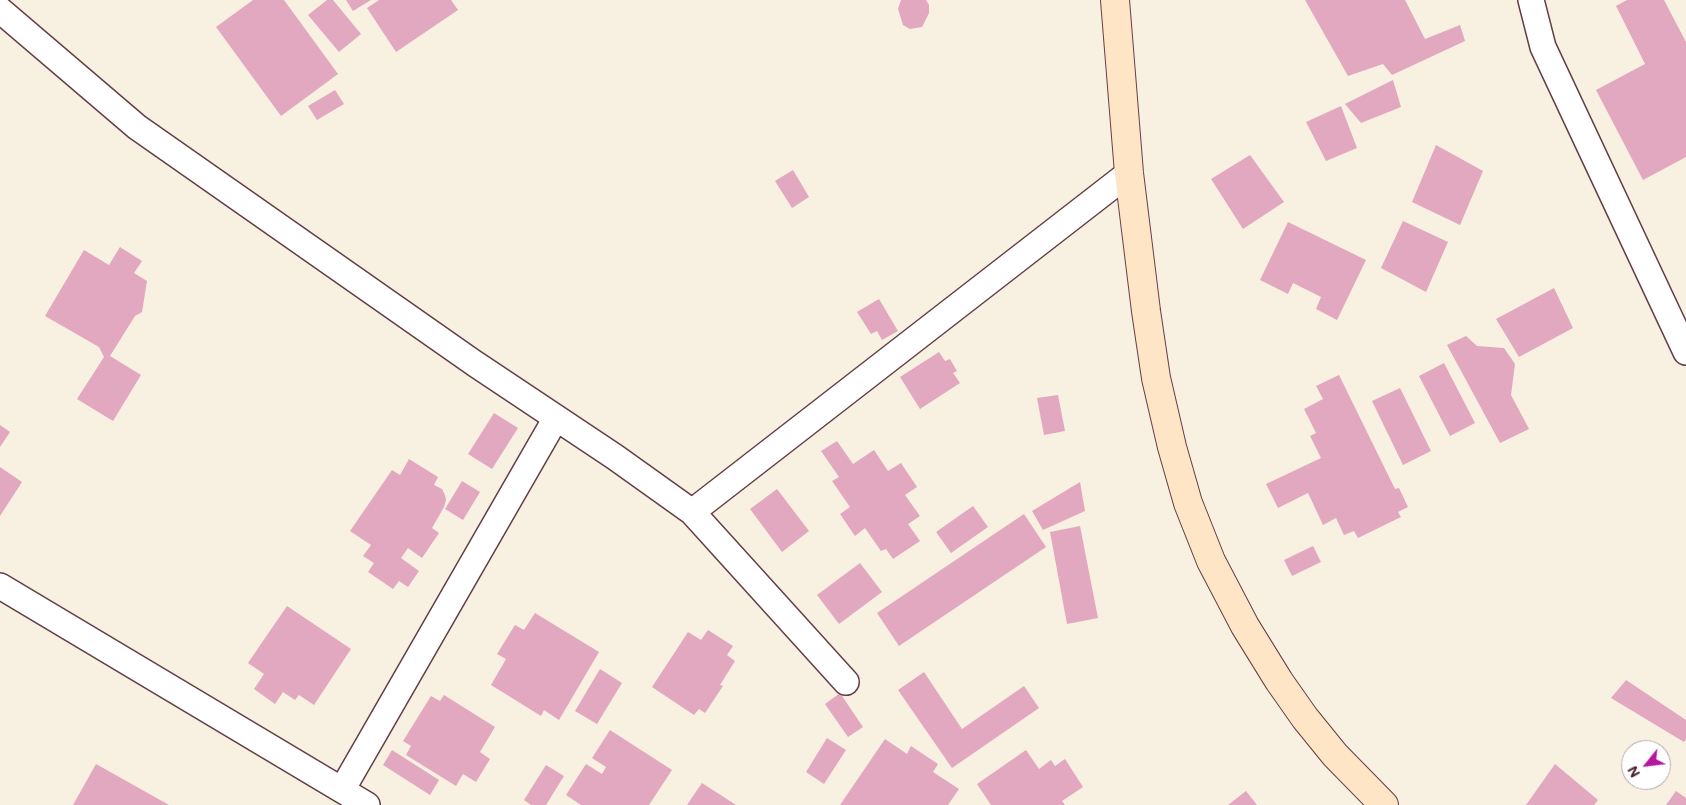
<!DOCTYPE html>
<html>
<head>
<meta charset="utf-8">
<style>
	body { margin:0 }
	#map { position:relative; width:1686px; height:805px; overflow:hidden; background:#f8f0e1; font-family:Mali,sans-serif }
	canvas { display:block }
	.north { position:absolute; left:1621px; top:740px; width:50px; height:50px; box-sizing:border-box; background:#fff; border:1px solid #b7a5aa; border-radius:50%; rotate:241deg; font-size:14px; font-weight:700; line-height:20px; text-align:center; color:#4a1f2b }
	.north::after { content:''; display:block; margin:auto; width:18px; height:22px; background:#b5179e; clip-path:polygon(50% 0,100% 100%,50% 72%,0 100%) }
</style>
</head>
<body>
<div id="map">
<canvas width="1686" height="805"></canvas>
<div class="north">N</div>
</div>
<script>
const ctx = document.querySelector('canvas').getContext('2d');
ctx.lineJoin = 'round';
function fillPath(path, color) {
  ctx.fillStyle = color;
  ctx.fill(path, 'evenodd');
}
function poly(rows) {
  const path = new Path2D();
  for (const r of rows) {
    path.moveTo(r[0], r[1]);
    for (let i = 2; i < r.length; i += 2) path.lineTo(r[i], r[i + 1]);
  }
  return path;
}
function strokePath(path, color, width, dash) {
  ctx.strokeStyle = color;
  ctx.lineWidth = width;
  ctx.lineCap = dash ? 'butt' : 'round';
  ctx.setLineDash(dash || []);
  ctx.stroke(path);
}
fillPath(poly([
	[253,0,284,0,338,74,281,116,216,27],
	[327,0,333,0,361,34,339,52,308,15],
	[346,0,371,0,353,11],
	[379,0,451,0,458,10,396,52,367,8],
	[901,0,926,0,929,5,929,13,922,27,910,29,903,25,898,9],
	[1305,0,1405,0,1425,39,1460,25,1465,41,1392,75,1383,64,1348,76],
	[1627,0,1664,0,1686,42,1686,157,1643,180,1596,90,1645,64,1616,6],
	[1393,80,1401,107,1361,123,1345,104],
	[335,90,344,104,317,120,308,106],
	[1341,106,1357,148,1326,161,1306,122],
	[1436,145,1483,171,1460,225,1412,202],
	[1250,155,1284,202,1243,229,1211,179],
	[793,170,809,197,792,208,775,181],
	[1403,221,1448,242,1426,292,1381,268],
	[1288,222,1366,260,1337,320,1316,309,1321,297,1293,283,1288,294,1260,280],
	[120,247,142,261,134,273,147,281,142,312,135,316,110,356,141,375,113,421,77,399,104,357,99,347,45,316,84,250,109,265],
	[1554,288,1573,328,1519,357,1496,319],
	[879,299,898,331,882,340,877,331,871,334,857,312],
	[1466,336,1477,346,1504,348,1515,364,1511,395,1529,429,1500,443,1447,345],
	[939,352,945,361,950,359,957,371,953,373,960,383,920,409,900,377],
	[1444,363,1475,423,1450,436,1419,376],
	[1339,375,1395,489,1399,488,1408,507,1398,512,1401,517,1358,538,1354,531,1344,535,1336,518,1323,525,1308,493,1278,508,1266,484,1321,458,1310,436,1316,433,1304,409,1323,399,1316,386],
	[1400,388,1431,451,1403,465,1372,401],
	[1058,395,1065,431,1044,435,1037,398],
	[494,413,518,428,492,469,468,454],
	[0,425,10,432,0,447],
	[837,441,853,464,874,450,888,471,901,463,917,487,905,495,920,516,908,524,920,541,893,559,886,549,881,551,865,528,855,536,840,514,850,507,832,481,839,477,821,451],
	[409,459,438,477,434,485,442,489,445,495,446,500,444,507,432,528,439,533,422,558,408,548,401,558,419,571,408,587,399,581,393,589,368,572,374,563,363,556,371,545,350,531,392,470,400,475],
	[0,467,22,482,0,516],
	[462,481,480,492,463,520,445,509],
	[1080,482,1085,511,1043,530,1032,511],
	[777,489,809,531,782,552,750,509],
	[973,506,988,527,951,553,936,532],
	[1024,514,1046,547,899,646,877,613],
	[1080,526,1098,618,1067,624,1050,532],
	[1313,546,1321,562,1292,576,1284,560],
	[860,563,882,592,839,624,817,595],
	[287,606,351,649,314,705,299,695,295,700,283,692,275,704,254,689,264,674,248,663],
	[535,613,599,652,559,720,544,710,541,716,491,685,506,659,497,654,515,625,524,630],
	[708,630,733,646,727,655,735,661,720,685,723,686,705,713,699,709,694,715,652,687,688,632,701,640],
	[600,669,622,683,597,724,575,711],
	[924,672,962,729,1024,686,1039,708,952,768,898,690],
	[1626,680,1686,720,1686,739,1684,742,1611,698],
	[840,693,863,727,848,737,825,704],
	[444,695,495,727,480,752,490,759,476,782,463,774,456,786,406,755,411,746,403,741,431,696,440,701],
	[610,730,672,770,649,805,581,805,566,795,586,764,602,774,606,767,592,758],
	[827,738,846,750,824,784,806,772],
	[885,739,907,754,911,746,938,764,933,772,959,789,948,805,840,805],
	[392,750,439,780,430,795,383,765],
	[1026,750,1039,769,1051,760,1055,766,1065,759,1083,787,1062,801,1065,805,991,805,977,784],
	[96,764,169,805,73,805],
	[1555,764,1598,800,1594,805,1526,805],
	[546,765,564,776,546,805,531,805,524,800],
	[702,783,736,805,687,805],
	[1246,791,1257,805,1228,805],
	[1676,791,1686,798,1686,805,1666,805]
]), '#e2a8bf');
const street = poly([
	[1531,0,1543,47,1686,352],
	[0,10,137,127,474,363,615,457,692,512,846,682],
	[692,512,1129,173],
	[0,586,367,805],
	[342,790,556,418]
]);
const secondary = poly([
	[1115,0,1129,173,1146,311,1156,378,1172,447,1188,503,1211,561,1245,626,1279,681,1305,718,1335,755,1384,805]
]);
strokePath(street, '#643e46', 28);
strokePath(secondary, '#643e46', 30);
strokePath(street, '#fff', 25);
strokePath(secondary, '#fde5c5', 28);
</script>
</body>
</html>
